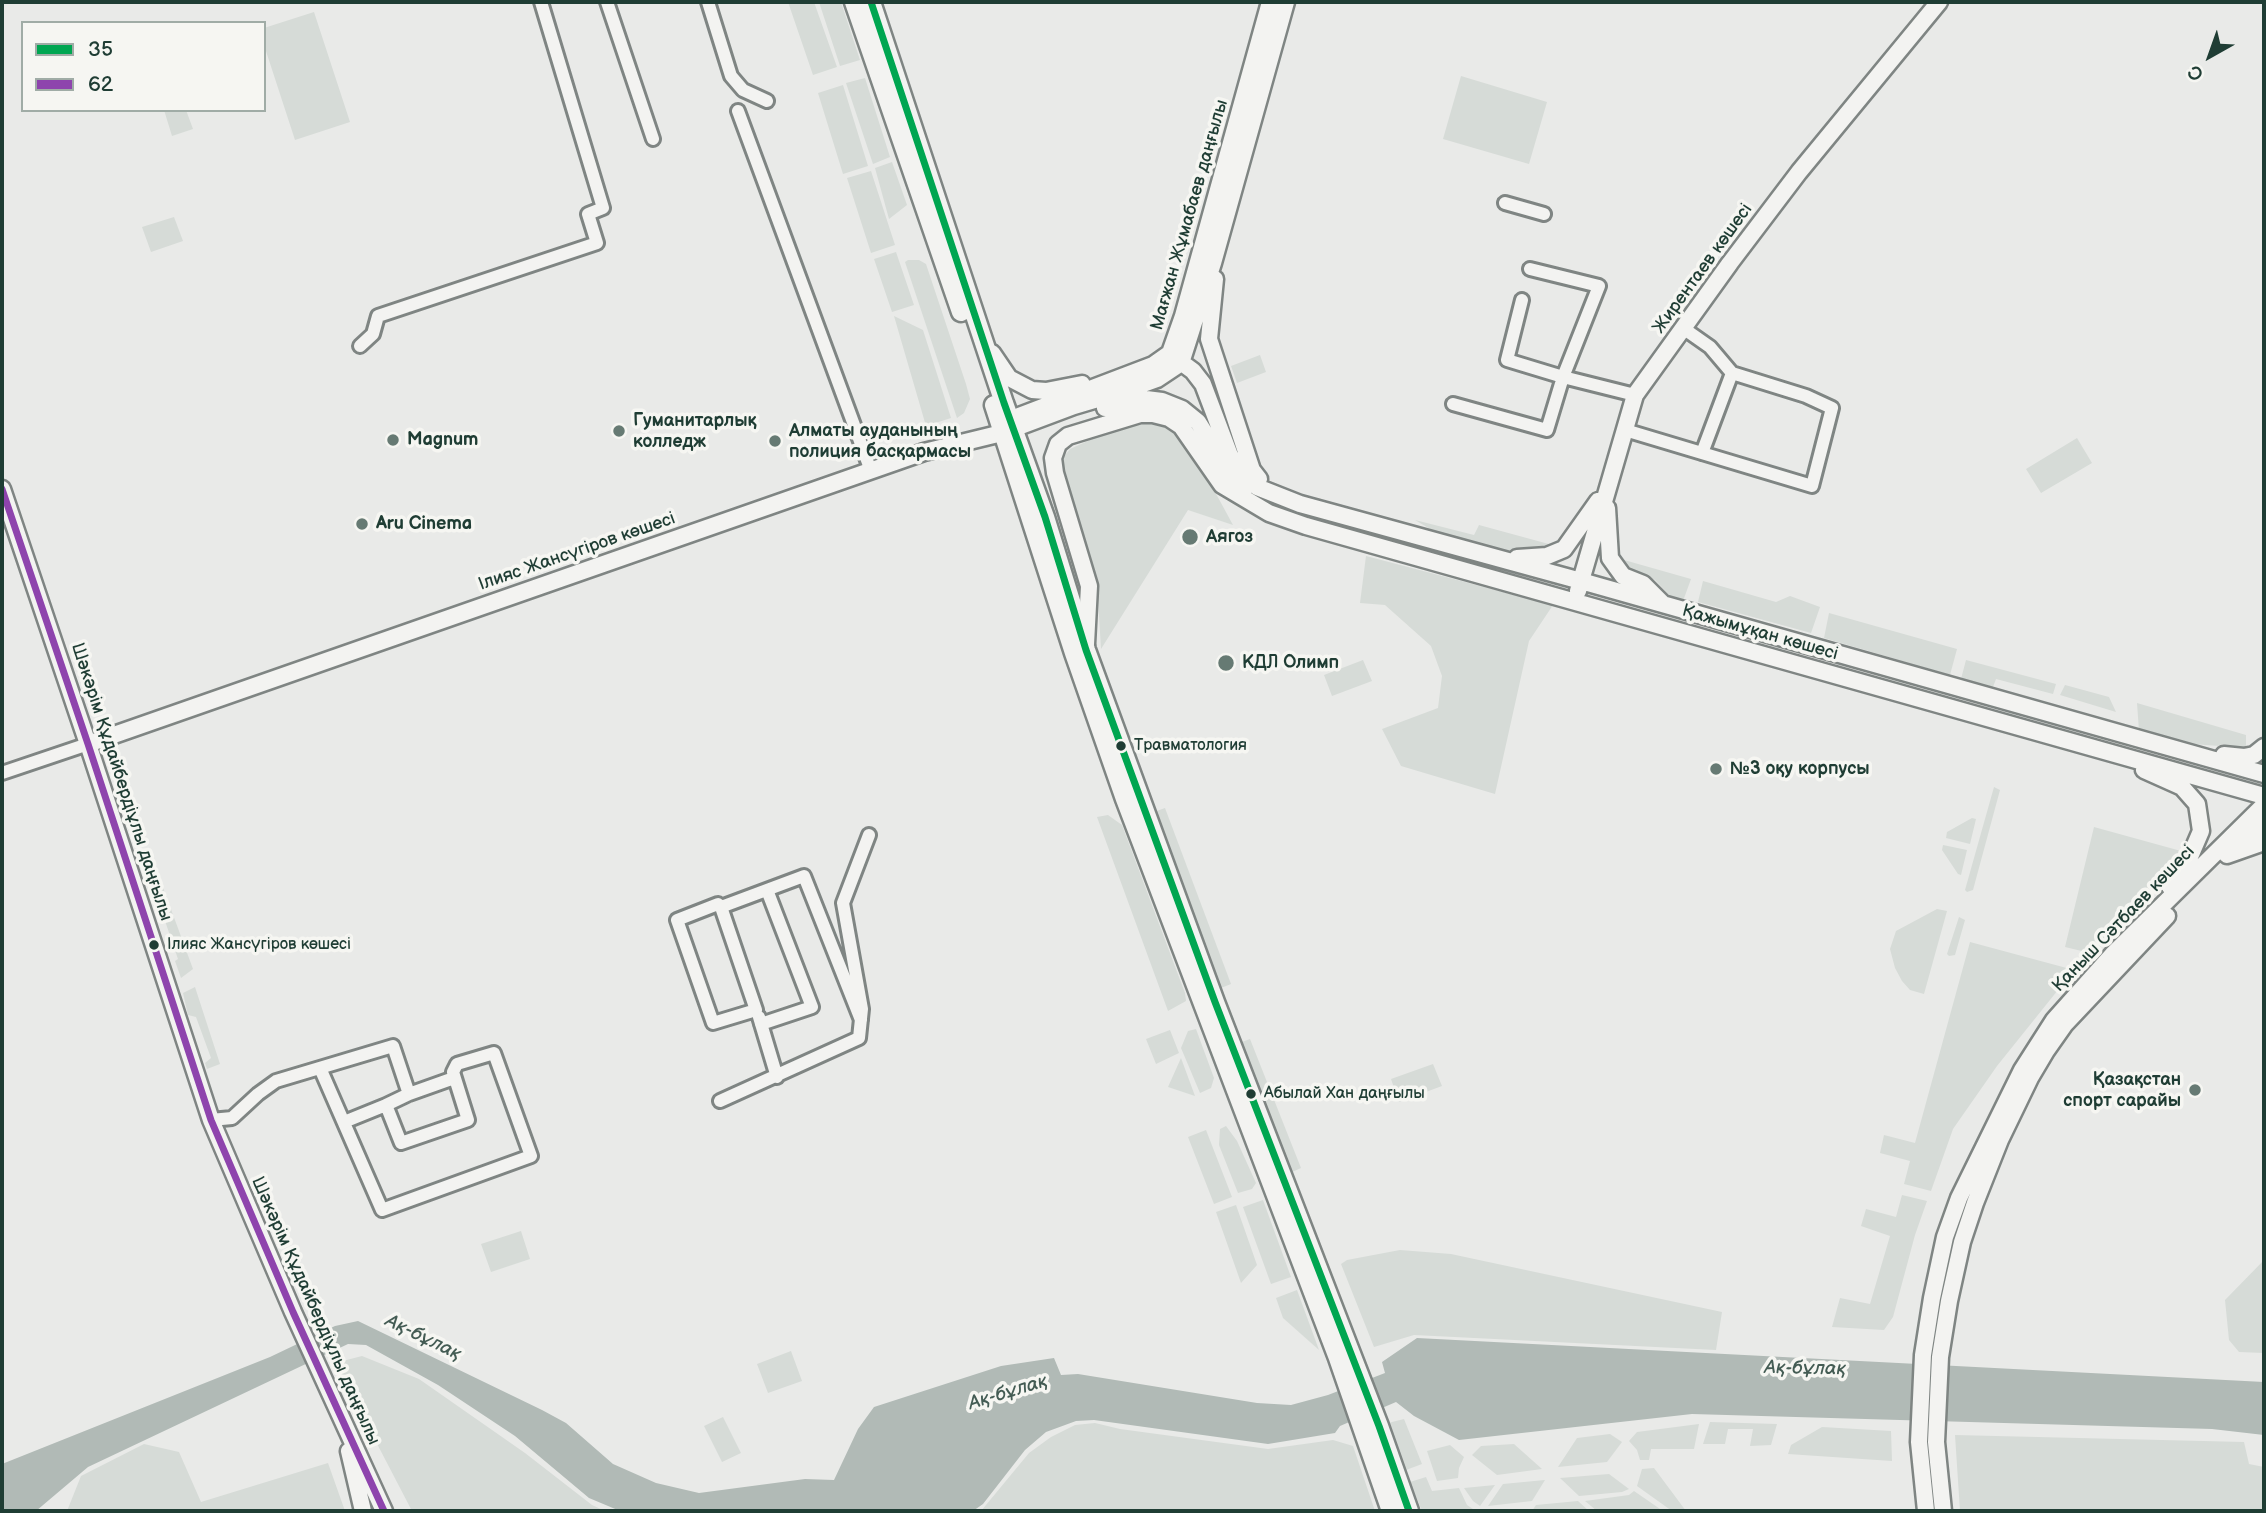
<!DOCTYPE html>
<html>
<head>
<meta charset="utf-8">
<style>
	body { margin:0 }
	#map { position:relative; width:2266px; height:1513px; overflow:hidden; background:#e9eae8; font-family:"Balsamiq Sans",sans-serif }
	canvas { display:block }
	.frame { position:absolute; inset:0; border:4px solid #1f3d34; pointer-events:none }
	.legend { position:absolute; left:21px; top:21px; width:245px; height:91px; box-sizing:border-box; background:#f6f6f2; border:2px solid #a0aca6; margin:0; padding:9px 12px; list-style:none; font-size:21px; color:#1f3d34 }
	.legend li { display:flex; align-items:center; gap:14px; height:35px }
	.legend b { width:35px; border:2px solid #a0aca6 }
	.north { position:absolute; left:2175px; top:21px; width:70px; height:70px; -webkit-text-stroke:5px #f6f6f2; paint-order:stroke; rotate:220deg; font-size:19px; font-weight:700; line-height:28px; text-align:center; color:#1f3d34 }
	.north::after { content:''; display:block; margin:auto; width:24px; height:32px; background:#1f3d34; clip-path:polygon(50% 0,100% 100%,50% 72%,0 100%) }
</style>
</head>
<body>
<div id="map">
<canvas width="2266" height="1513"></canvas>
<div class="frame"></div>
<ul class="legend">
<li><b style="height:9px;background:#00a651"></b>35</li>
<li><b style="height:9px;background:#8e44ad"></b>62</li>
</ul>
<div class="north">С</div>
</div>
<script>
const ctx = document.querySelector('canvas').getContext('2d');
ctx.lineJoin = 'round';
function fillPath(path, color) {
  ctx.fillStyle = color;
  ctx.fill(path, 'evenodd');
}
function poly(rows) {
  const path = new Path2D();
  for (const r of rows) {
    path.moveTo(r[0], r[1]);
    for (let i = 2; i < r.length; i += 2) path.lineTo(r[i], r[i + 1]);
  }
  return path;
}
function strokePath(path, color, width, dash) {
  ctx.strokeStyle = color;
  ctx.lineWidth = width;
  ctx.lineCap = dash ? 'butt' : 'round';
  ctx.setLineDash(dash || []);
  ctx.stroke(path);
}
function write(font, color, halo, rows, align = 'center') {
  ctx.font = font + ' "Balsamiq Sans",sans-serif';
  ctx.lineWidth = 7;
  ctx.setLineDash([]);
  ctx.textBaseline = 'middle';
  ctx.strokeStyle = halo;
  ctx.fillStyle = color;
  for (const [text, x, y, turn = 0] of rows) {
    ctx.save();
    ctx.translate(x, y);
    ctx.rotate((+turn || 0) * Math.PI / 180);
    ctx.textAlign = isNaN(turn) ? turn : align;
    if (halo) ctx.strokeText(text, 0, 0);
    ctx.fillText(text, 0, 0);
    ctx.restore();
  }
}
fillPath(poly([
	[788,2,814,2,837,67,813,75],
	[819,2,841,2,860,60,840,66],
	[314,12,350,122,295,140,264,45,264,28],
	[1461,76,1547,102,1529,164,1443,139],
	[865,78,890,157,873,164,846,83],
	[843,85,868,166,843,174,818,93],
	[164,110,186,110,193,129,172,136],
	[892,162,907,205,889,219,875,168],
	[871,171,895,245,871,253,847,178],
	[174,217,183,241,151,252,142,227],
	[896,252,914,305,892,312,874,259],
	[908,260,919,260,926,264,966,384,970,399,964,413,957,418,905,262],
	[894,316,923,330,951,418,926,426],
	[1260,355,1266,372,1237,383,1231,366],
	[1142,419,1165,425,1183,437,1195,455,1233,525,1188,510,1101,649,1098,599,1061,460,1070,449,1123,425],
	[2077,438,2092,463,2041,493,2026,469],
	[1415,520,1474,535,1479,525,1556,546,1523,554,1442,536],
	[1366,556,1553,605,1529,641,1495,794,1401,766,1382,729,1438,708,1442,676,1431,646,1385,605,1360,603],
	[1617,558,1691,579,1683,601,1671,597,1655,580,1622,567],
	[1703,581,1776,602,1790,596,1820,607,1811,633,1698,602],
	[1829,613,1957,649,1950,675,1824,638],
	[1363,660,1372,681,1332,696,1324,675],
	[1966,660,2056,684,2053,694,1996,679,1993,687,1961,679],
	[2065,685,2109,697,2116,712,2060,695],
	[2137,703,2246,735,2246,748,2179,743,2139,731],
	[1994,787,2000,790,1973,890,1967,892,1965,890],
	[1165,808,1231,984,1216,990,1154,812],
	[1108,815,1122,825,1185,993,1186,1001,1168,1011,1097,817],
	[1972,818,1976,819,1970,844,1946,838,1947,832],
	[2094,827,2181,851,2094,954,2065,947],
	[1943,845,1967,850,1961,875,1958,874,1942,850],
	[158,874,193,969,181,978,175,961,178,959,163,915,157,916,145,877],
	[1937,909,1947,911,1924,994,1910,990,1902,981,1895,968,1890,949,1896,931],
	[1959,917,1965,920,1955,955,1949,956,1947,954],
	[1970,942,2074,970,1997,1066,1953,1129,1931,1191,1904,1184,1910,1161,1880,1153,1884,1135,1915,1143],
	[195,987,220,1064,207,1069,205,1063,211,1058,196,1017,188,1015,183,993],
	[1231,1015,1242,1042,1250,1039,1301,1168,1288,1174,1224,1018],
	[1196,1029,1214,1078,1211,1088,1200,1093,1181,1048,1188,1031],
	[1170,1030,1179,1053,1156,1064,1146,1039],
	[1181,1058,1195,1096,1168,1087],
	[1433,1064,1442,1086,1399,1102,1391,1079],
	[1226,1126,1237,1141,1256,1183,1252,1189,1238,1193,1219,1145,1220,1129],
	[1206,1130,1232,1197,1214,1204,1188,1137],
	[1902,1195,1927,1201,1915,1235,1893,1317,1884,1330,1832,1327,1840,1298,1870,1304,1890,1236,1861,1226,1866,1209,1896,1217],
	[1263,1200,1291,1277,1271,1284,1243,1207],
	[1236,1205,1257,1265,1241,1283,1216,1212],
	[521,1231,530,1259,491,1272,481,1244],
	[1400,1250,1451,1254,1722,1312,1716,1350,1414,1335,1374,1347,1341,1264,1347,1260],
	[2264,1260,2264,1353,2239,1352,2229,1340,2225,1300],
	[1297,1290,1319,1350,1283,1318,1276,1298],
	[791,1351,802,1381,768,1393,757,1364],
	[362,1356,419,1379,525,1453,592,1505,605,1511,412,1511,335,1363],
	[723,1417,741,1453,722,1462,704,1426],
	[1404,1419,1422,1464,1406,1470,1388,1423],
	[1710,1422,1777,1424,1771,1445,1750,1446,1753,1429,1728,1429,1725,1444,1703,1444],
	[1095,1423,1120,1429,1268,1449,1333,1440,1353,1446,1375,1511,981,1511,1029,1453,1051,1437,1075,1425],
	[1699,1424,1694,1449,1651,1449,1649,1460,1640,1460,1637,1450,1629,1441,1637,1432],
	[1822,1427,1891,1431,1892,1461,1788,1454,1791,1445],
	[1610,1434,1622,1442,1607,1462,1558,1467,1577,1438],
	[1955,1435,2244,1442,2249,1464,2264,1467,2264,1511,1960,1511],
	[144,1444,179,1452,201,1502,328,1463,345,1511,67,1511,81,1476],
	[1514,1444,1542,1469,1497,1475,1472,1455,1481,1446],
	[1450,1445,1464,1457,1459,1468,1458,1478,1437,1481,1427,1451],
	[1654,1468,1686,1511,1672,1511,1637,1486,1642,1469],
	[1609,1474,1629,1489,1622,1492,1579,1496,1560,1478],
	[1426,1477,1432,1491,1459,1488,1467,1505,1476,1511,1422,1511,1410,1482],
	[1545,1480,1532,1501,1488,1506,1503,1484],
	[1495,1485,1480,1506,1473,1501,1464,1488],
	[1634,1491,1663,1511,1597,1511,1585,1501,1629,1495],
	[1578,1501,1589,1511,1532,1511,1536,1505]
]), '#d6dbd7');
fillPath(poly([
	[358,1321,542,1410,566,1423,613,1464,656,1483,699,1493,805,1479,834,1480,858,1429,874,1407,1001,1366,1054,1358,1061,1375,1078,1374,1257,1403,1291,1405,1328,1395,1385,1373,1382,1362,1417,1338,2264,1382,2264,1435,2212,1429,1692,1414,1459,1440,1414,1416,1396,1402,1340,1426,1335,1433,1268,1444,1094,1420,1076,1421,1046,1432,1025,1450,983,1504,973,1511,620,1511,589,1498,515,1436,438,1385,366,1345,348,1344,88,1467,36,1511,2,1511,2,1464,270,1357,335,1326]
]), '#b1bab6');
const street = poly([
	[607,2,653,139],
	[708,2,731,76,743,90,767,101],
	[738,111,871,471],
	[1505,203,1544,214],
	[1522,300,1507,360,1563,377,1599,286,1530,269],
	[360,346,373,334,378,316,597,243,588,214,603,208,541,2],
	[1453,404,1547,430,1563,377,1635,395],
	[1625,430,1812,486,1832,408,1806,396,1732,373,1710,347,1683,328],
	[1702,453,1732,373],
	[2,773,88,744],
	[721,907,756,1010,713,1023,677,920,718,904,721,907,804,876,861,1020],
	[759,1017,777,1077],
	[761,1024,812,1007,767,890],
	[320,1068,382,1210,531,1156,494,1053,457,1064,453,1072,468,1120,401,1143,386,1105,409,1094,454,1078],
	[720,1101,859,1038,862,1009,843,903,869,835],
	[211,1120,232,1118,258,1094,276,1081,393,1046,409,1094],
	[344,1122,386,1105]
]);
const secondary = poly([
	[1215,279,1209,339,1252,470,1259,479],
	[992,353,1009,378,1032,390,1046,391,1082,384],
	[1174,357,1193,371,1203,384,1234,466],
	[1181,363,1213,263,1286,2],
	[1105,408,1146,399,1162,401,1182,409,1198,422,1244,496],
	[1019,416,1153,365,1170,353,1183,316,1270,2],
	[1231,457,1257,487,1300,504,1581,581,2264,774],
	[2,489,88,744,211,1120,293,1312,384,1511],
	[1607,508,1610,558,1623,576,1643,584,1662,603],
	[1517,558,1547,556,1564,549,1598,501],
	[1578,591,1635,395,1730,263,1799,172,1939,2],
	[1086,644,1089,586,1055,473,1053,458,1058,444,1068,436,1140,414,1153,414,1169,418,1181,426,1222,485,1269,513,1306,526,2264,796],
	[88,744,924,452,1002,433,1074,406,1121,392,1157,379,1181,363],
	[2224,755,2244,757,2254,755,2264,747],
	[2144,770,2182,787,2197,804,2201,831,2186,866,2170,887],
	[2240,843,2264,822],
	[2227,855,2264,842],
	[349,1451,363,1511],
	[1926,1511,1919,1442,1923,1355,1932,1298,1945,1237,1959,1198,2022,1070,2054,1020,2112,955,2264,805],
	[1943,1511,1936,1442,1940,1357,1949,1301,1962,1242,1975,1203,2000,1140,2030,1078,2046,1051,2065,1024,2167,916]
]);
const primary = poly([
	[854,2,961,312],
	[871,2,1004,403,1045,517,1086,650,1215,1002,1379,1426,1409,1511],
	[994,405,1074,653,1125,799,1338,1358,1391,1511]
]);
strokePath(street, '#7f8583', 18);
strokePath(secondary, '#7f8583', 21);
strokePath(primary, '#7f8583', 23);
strokePath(street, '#f3f3f1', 12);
strokePath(secondary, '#f3f3f1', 16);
strokePath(primary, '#f3f3f1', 18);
strokePath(poly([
	[871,2,1004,403,1045,517,1086,650,1215,1002,1379,1426,1409,1511]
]), '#00a651', 7);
strokePath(poly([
	[2,489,88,744,211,1120,293,1312,384,1511]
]), '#8e44ad', 7);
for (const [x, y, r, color] of [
	[619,431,7,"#667a73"],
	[393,440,7,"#667a73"],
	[775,441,7,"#667a73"],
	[362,524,7,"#667a73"],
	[1190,537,9,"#667a73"],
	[1226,663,9,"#667a73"],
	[1121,746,6,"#1f3d34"],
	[1716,769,7,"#667a73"],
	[154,945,6,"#1f3d34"],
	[2195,1090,7,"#667a73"],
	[1251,1094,6,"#1f3d34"]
]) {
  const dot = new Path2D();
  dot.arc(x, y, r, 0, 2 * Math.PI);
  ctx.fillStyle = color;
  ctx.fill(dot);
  strokePath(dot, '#f6f6f2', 2.5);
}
write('16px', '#1f3d34', '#f6f6f2', [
	["Травматология",1134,746],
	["Ілияс Жансүгіров көшесі",167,945],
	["Абылай Хан даңғылы",1264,1094]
], 'left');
write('18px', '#1f3d34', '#f6f6f2', [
	["Мағжан Жұмабаев даңғылы",1190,215,-74],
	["Жирентаев көшесі",1703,269,-54],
	["Ілияс Жансүгіров көшесі",577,552,-19],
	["Қажымұқан көшесі",1760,633,16],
	["Шәкәрім Құдайбердіұлы даңғылы",121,782,72],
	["Қаныш Сәтбаев көшесі",2124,919,-46],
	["Шәкәрім Құдайбердіұлы даңғылы",315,1311,66]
]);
write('bold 18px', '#1f3d34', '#f6f6f2', [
	["Гуманитарлық",633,421],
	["колледж",633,442],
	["Алматы ауданының",789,431],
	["полиция басқармасы",789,452],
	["Magnum",407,440],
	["Aru Cinema",376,524],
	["Аягоз",1206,537],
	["КДЛ Олимп",1242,663],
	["№3 оқу корпусы",1730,769],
	["Қазақстан",2181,1080,"right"],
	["спорт сарайы",2181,1101,"right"]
], 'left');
write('italic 19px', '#445c54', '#f6f6f2', [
	["Ақ-бұлақ",423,1338,26],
	["Ақ-бұлақ",1805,1369,1],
	["Ақ-бұлақ",1008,1393,-17]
]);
</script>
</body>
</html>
